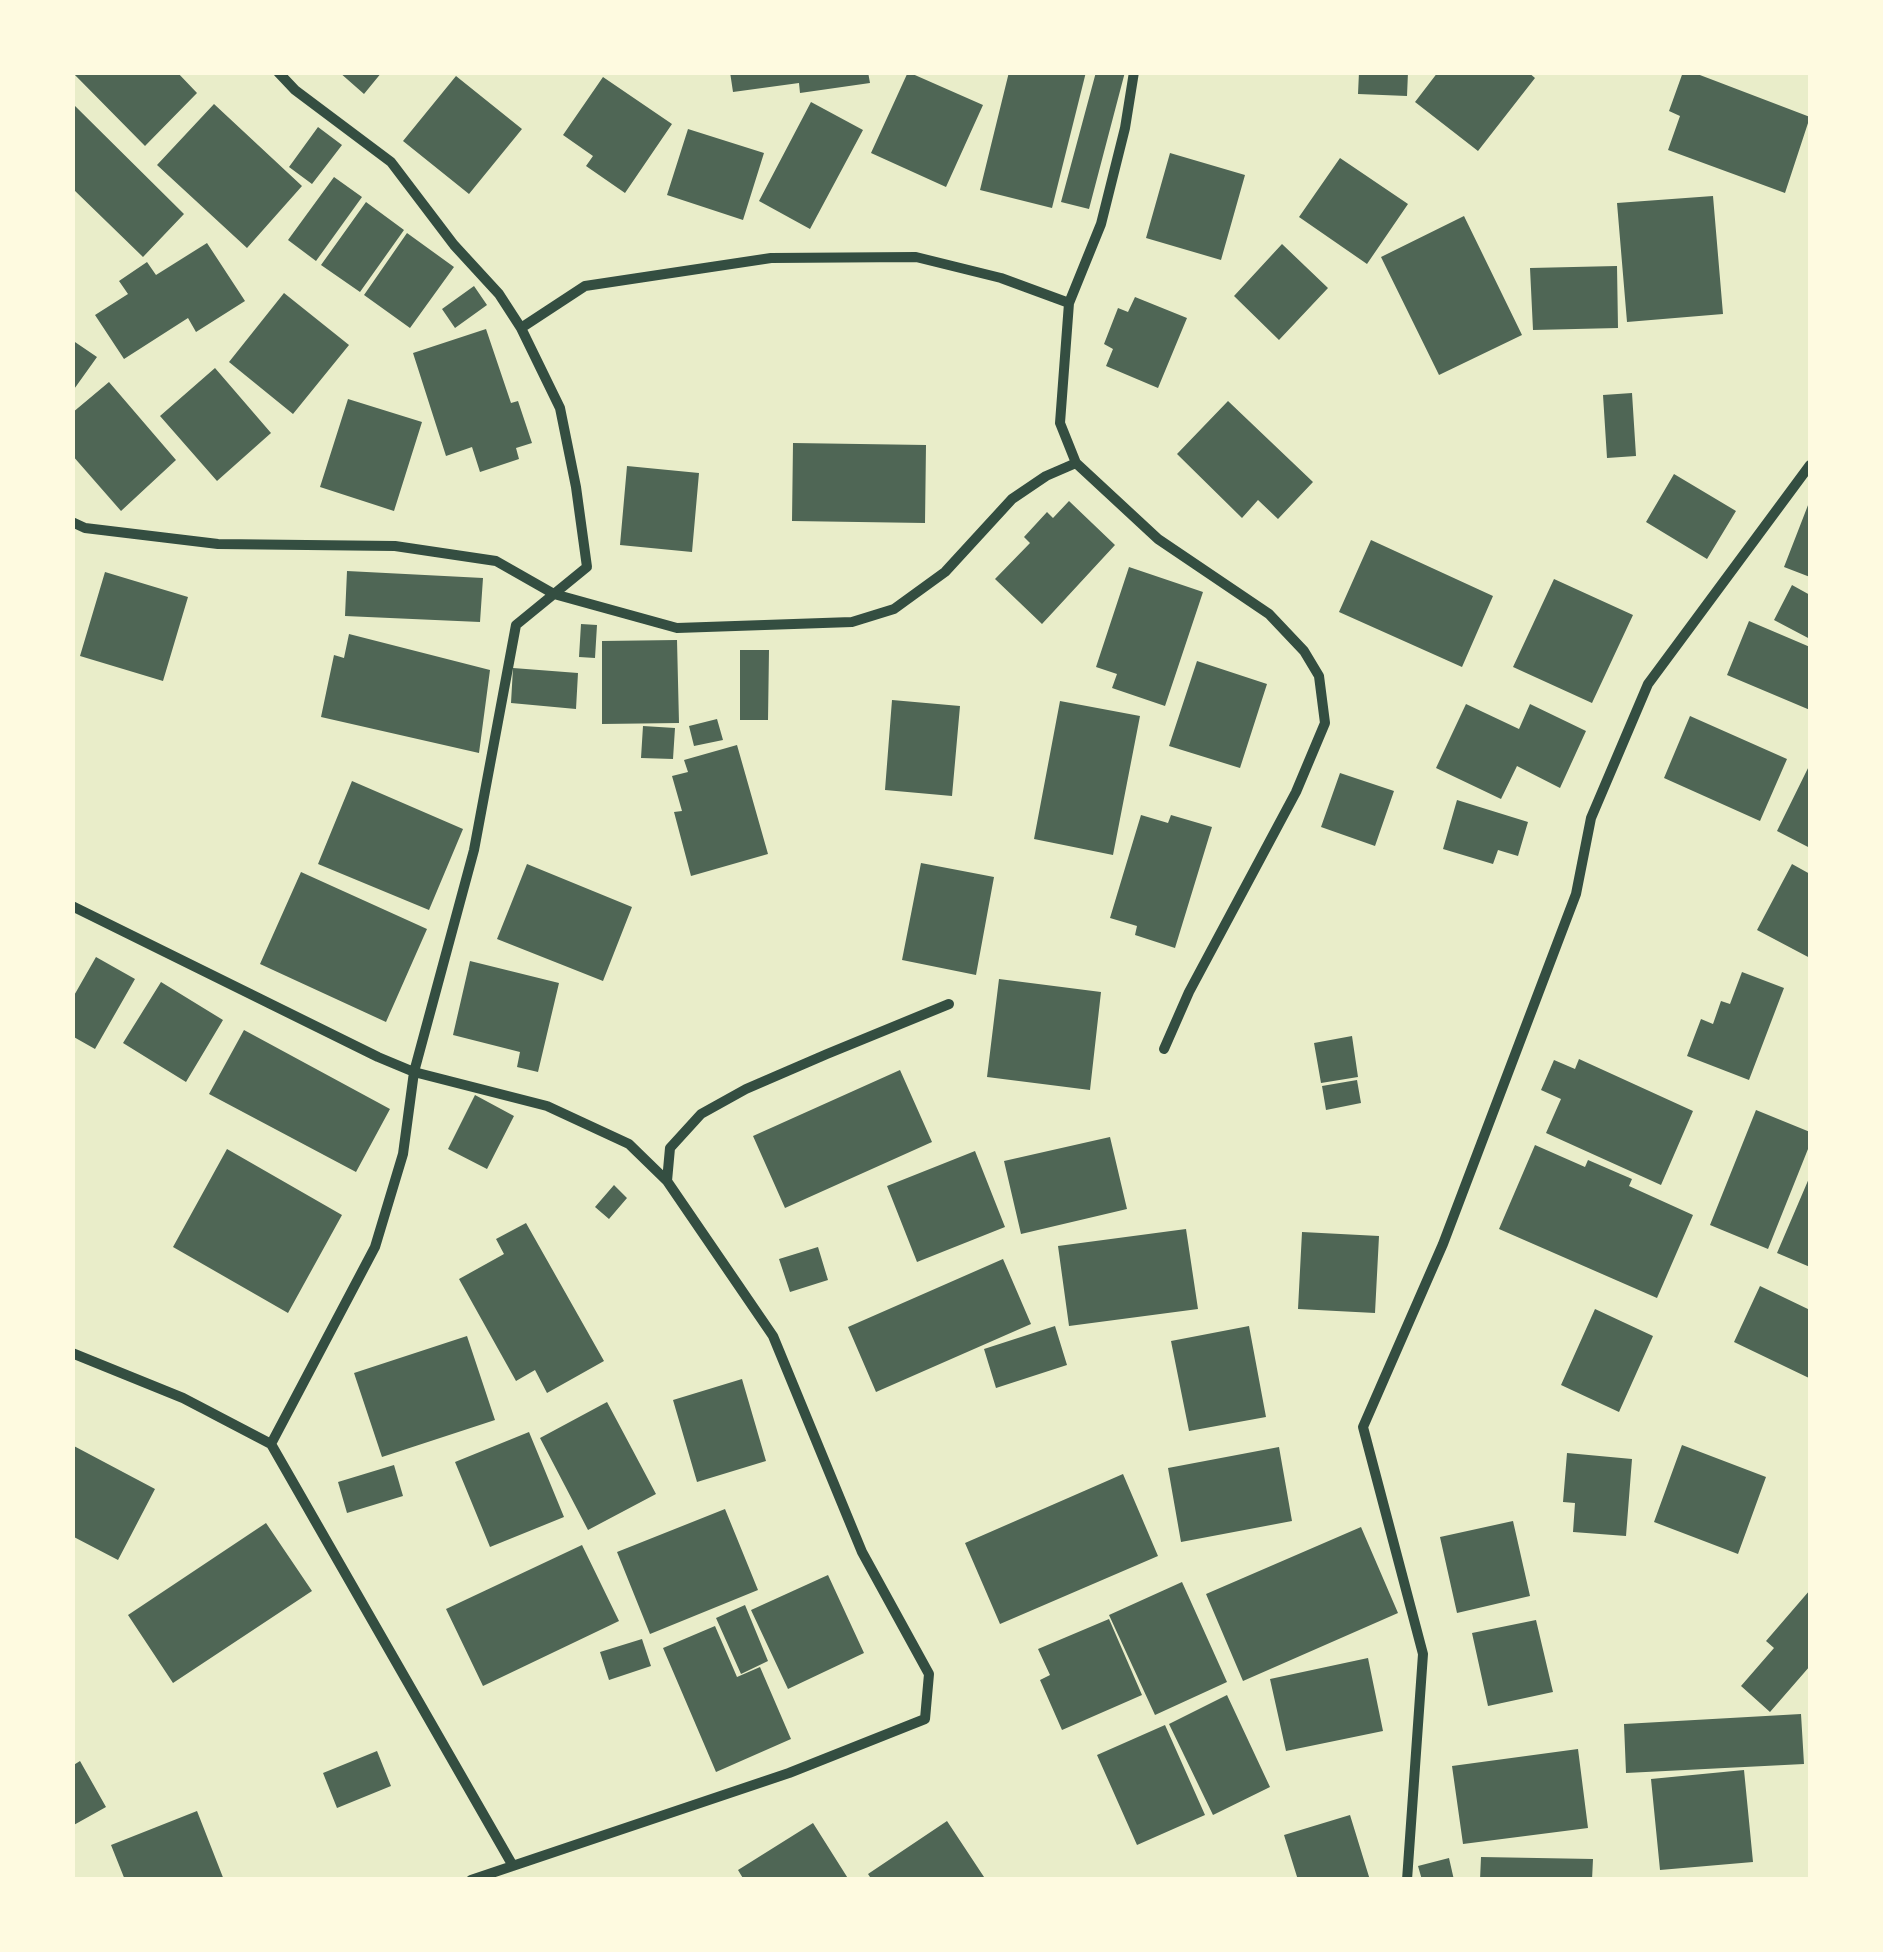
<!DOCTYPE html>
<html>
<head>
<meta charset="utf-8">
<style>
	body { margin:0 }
	#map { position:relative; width:1883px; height:1952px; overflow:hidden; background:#e9edc9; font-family:"Nunito Sans",sans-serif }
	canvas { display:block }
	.frame { position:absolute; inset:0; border:75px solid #fefae0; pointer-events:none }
</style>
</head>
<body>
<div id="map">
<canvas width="1883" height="1952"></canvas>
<div class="frame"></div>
</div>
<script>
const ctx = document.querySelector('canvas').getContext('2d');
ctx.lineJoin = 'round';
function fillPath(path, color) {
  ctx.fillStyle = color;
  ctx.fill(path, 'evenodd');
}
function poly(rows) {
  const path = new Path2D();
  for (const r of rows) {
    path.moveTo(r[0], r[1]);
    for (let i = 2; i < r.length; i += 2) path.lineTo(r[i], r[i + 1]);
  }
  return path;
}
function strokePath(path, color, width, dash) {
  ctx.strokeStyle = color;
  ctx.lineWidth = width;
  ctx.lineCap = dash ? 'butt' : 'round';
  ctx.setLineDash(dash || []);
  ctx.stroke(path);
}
fillPath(poly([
	[72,72,177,72,197,93,145,146],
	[339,72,382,72,364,94],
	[730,72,868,72,870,83,800,93,799,83,733,92],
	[908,72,983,105,946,187,871,153],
	[1009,72,1086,72,1052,208,980,190],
	[1096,72,1125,72,1089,209,1061,202],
	[1359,72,1408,72,1407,96,1358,94],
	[1438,72,1528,72,1535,78,1478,151,1415,102],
	[1683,72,1692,72,1810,117,1785,193,1668,150,1680,116,1669,111],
	[456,76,522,129,469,194,403,141],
	[603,77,672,124,625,193,586,166,593,156,563,135],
	[811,102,863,130,810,229,759,201],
	[72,103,184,214,143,257,72,188],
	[214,104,302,186,247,248,157,165],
	[318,127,342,145,312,184,289,167],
	[688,129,764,153,743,220,667,195],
	[1170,153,1245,175,1221,260,1146,238],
	[1340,158,1408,204,1367,264,1299,217],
	[334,177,362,197,316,261,288,240],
	[1713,196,1723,314,1627,322,1617,203],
	[366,202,404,230,360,292,321,265],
	[1464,216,1522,335,1439,375,1381,257],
	[407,233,454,267,410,328,364,295],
	[207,243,245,301,196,332,188,318,124,359,95,315,128,294,119,281,147,262,156,275],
	[1282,244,1328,288,1279,340,1234,296],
	[1617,266,1618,328,1533,330,1530,268],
	[474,286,487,305,455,328,442,309],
	[284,293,349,345,293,414,229,362],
	[1135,297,1187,318,1158,388,1106,366,1113,349,1104,344,1118,308,1128,312],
	[486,329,511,403,518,401,532,443,516,448,519,459,480,472,472,447,446,456,413,353],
	[72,340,97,357,72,392],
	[215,368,271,433,217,481,160,416],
	[109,382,176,460,121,511,72,455,72,413],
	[1632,393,1636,456,1607,458,1603,395],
	[348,399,422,422,394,511,320,487],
	[1228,401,1313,482,1278,519,1258,500,1242,518,1177,454],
	[793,443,926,445,925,523,792,521],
	[627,466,699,473,692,552,620,545],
	[1674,474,1736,511,1707,559,1646,522],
	[1810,500,1810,577,1784,567],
	[1069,501,1115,545,1042,624,995,579,1030,543,1024,537,1047,512,1053,518],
	[1371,540,1493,596,1462,667,1339,612],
	[1129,567,1203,592,1165,706,1112,688,1117,674,1096,667],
	[347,571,483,578,480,622,345,616],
	[105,572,188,597,163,681,80,656],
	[1554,579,1633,615,1592,703,1513,667],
	[1792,585,1810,595,1810,639,1774,620],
	[1749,621,1810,647,1810,710,1727,675],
	[581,624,597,625,595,658,579,657],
	[349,634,490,670,479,753,321,717,334,655,344,658],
	[677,640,679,723,602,724,602,641],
	[740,650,769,650,768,720,740,720],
	[1197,661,1267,684,1240,768,1169,746],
	[513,668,578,673,576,709,511,703],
	[892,700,960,706,952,796,885,790],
	[1060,701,1140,716,1113,855,1034,839],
	[1466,704,1519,729,1530,704,1586,731,1560,788,1517,766,1501,799,1436,768],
	[1690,716,1787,759,1760,821,1664,778],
	[717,719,723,740,694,746,689,726],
	[643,726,675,728,673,759,641,758],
	[737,745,768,854,691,876,674,812,682,811,672,776,688,772,684,760],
	[1810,764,1810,848,1777,831],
	[1340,773,1394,791,1375,846,1321,827],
	[352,781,463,829,429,910,318,864],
	[1457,800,1528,822,1518,856,1498,850,1493,864,1443,849],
	[1141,815,1168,823,1171,815,1212,827,1175,948,1135,935,1137,926,1110,918],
	[921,863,994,877,976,975,902,960],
	[527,864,632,907,603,981,497,939],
	[1792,864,1810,874,1810,958,1757,930],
	[301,872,427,929,386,1022,260,964],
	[96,957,135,979,95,1049,72,1036,72,999],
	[470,961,559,983,538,1072,517,1067,520,1052,453,1035],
	[1742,972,1784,988,1749,1080,1687,1056,1701,1019,1713,1024,1721,1001,1730,1004],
	[999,979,1101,992,1090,1090,987,1077],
	[161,982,223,1020,186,1082,123,1043],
	[244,1030,390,1109,356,1172,209,1094],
	[1352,1036,1358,1077,1321,1083,1314,1043],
	[1579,1059,1693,1111,1661,1185,1546,1133,1561,1099,1541,1090,1554,1060,1575,1069],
	[900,1070,932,1142,785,1208,753,1136],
	[1357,1080,1361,1103,1326,1110,1322,1086],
	[475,1095,514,1116,487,1169,448,1149],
	[1756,1110,1810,1132,1810,1144,1768,1249,1710,1225],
	[1110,1137,1127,1209,1021,1234,1004,1161],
	[1535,1145,1585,1167,1588,1160,1632,1179,1629,1186,1693,1215,1657,1298,1499,1229],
	[227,1149,342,1215,288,1313,173,1247],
	[975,1151,1005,1227,917,1262,887,1186],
	[1810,1176,1810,1267,1777,1253],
	[614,1185,627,1198,609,1219,595,1207],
	[526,1223,604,1361,547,1393,535,1370,516,1381,459,1279,504,1254,496,1239],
	[1186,1229,1198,1309,1069,1326,1058,1246],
	[1302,1232,1379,1236,1375,1313,1298,1309],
	[818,1247,828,1280,790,1292,779,1259],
	[1003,1259,1031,1324,876,1392,848,1327],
	[1760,1286,1810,1310,1809,1378,1734,1342],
	[1595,1309,1653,1336,1619,1412,1561,1385],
	[1055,1326,1067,1365,996,1388,984,1349],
	[1249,1326,1266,1417,1189,1431,1171,1341],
	[467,1336,495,1420,382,1457,354,1373],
	[742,1379,766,1461,697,1482,673,1400],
	[607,1402,656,1494,588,1530,540,1438],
	[529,1432,564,1517,490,1547,455,1462],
	[72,1445,155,1489,118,1560,72,1536],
	[1682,1445,1766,1477,1738,1554,1654,1522],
	[1279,1447,1292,1521,1181,1542,1168,1468],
	[1567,1453,1632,1459,1626,1536,1573,1532,1575,1503,1563,1502],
	[394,1465,403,1496,347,1513,338,1482],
	[1123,1474,1158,1556,1000,1624,965,1543],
	[725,1509,758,1590,650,1634,617,1552],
	[1513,1521,1530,1596,1457,1613,1440,1537],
	[266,1523,312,1591,173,1683,128,1615],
	[1361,1527,1398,1613,1243,1681,1206,1594],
	[582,1545,619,1621,483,1686,446,1609],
	[828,1575,864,1653,788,1689,751,1610],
	[1182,1582,1227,1682,1155,1715,1109,1615],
	[1810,1590,1810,1666,1770,1712,1741,1686,1774,1648,1766,1641],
	[745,1605,768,1661,741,1674,716,1618],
	[1109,1619,1142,1695,1062,1730,1040,1680,1050,1675,1038,1649],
	[1536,1620,1553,1692,1488,1706,1472,1633],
	[715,1626,737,1677,760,1667,791,1739,716,1772,663,1648],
	[642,1639,651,1666,609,1680,600,1652],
	[1368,1658,1383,1731,1286,1751,1270,1679],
	[1227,1695,1270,1787,1213,1815,1169,1724],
	[1801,1714,1804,1764,1626,1773,1624,1724],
	[1165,1725,1205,1815,1137,1845,1097,1755],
	[1578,1749,1588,1828,1463,1844,1452,1766],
	[377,1751,391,1786,337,1808,323,1773],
	[80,1761,106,1807,72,1826,72,1766],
	[1744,1770,1753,1862,1660,1870,1651,1779],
	[197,1811,224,1880,125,1880,111,1845],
	[1350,1815,1370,1880,1298,1880,1284,1835],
	[947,1821,986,1880,872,1880,868,1874],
	[813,1823,849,1880,744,1880,738,1870],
	[1481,1857,1593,1859,1592,1880,1480,1880],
	[1449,1858,1454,1880,1422,1880,1418,1866]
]), '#4f6655');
strokePath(poly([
	[278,72,295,90,391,162,454,245,499,294,521,328,560,408,576,487,587,567,516,625,474,850,414,1072,403,1154,375,1247,271,1444,513,1866],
	[1134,72,1125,128,1101,224,1069,303,1060,423,1076,463,1158,539,1269,614,1304,651,1319,676,1325,723,1296,792,1189,992,1164,1049],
	[521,328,585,286,771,258,916,257,1001,278,1069,303],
	[72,522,85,528,218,544,395,546,496,561,554,594,677,628,852,622,894,609,945,572,1012,499,1046,476,1076,463],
	[72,906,378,1057,414,1072,547,1106,629,1144,667,1181,773,1336,862,1552,929,1674,925,1719,789,1773,471,1880],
	[667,1181,670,1148,701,1114,746,1089,827,1054,949,1004],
	[72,1353,183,1398,271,1444],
	[1407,1880,1423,1654,1363,1427,1443,1244,1576,894,1591,818,1648,684,1810,465]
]), '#344e41', 10);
</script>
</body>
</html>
